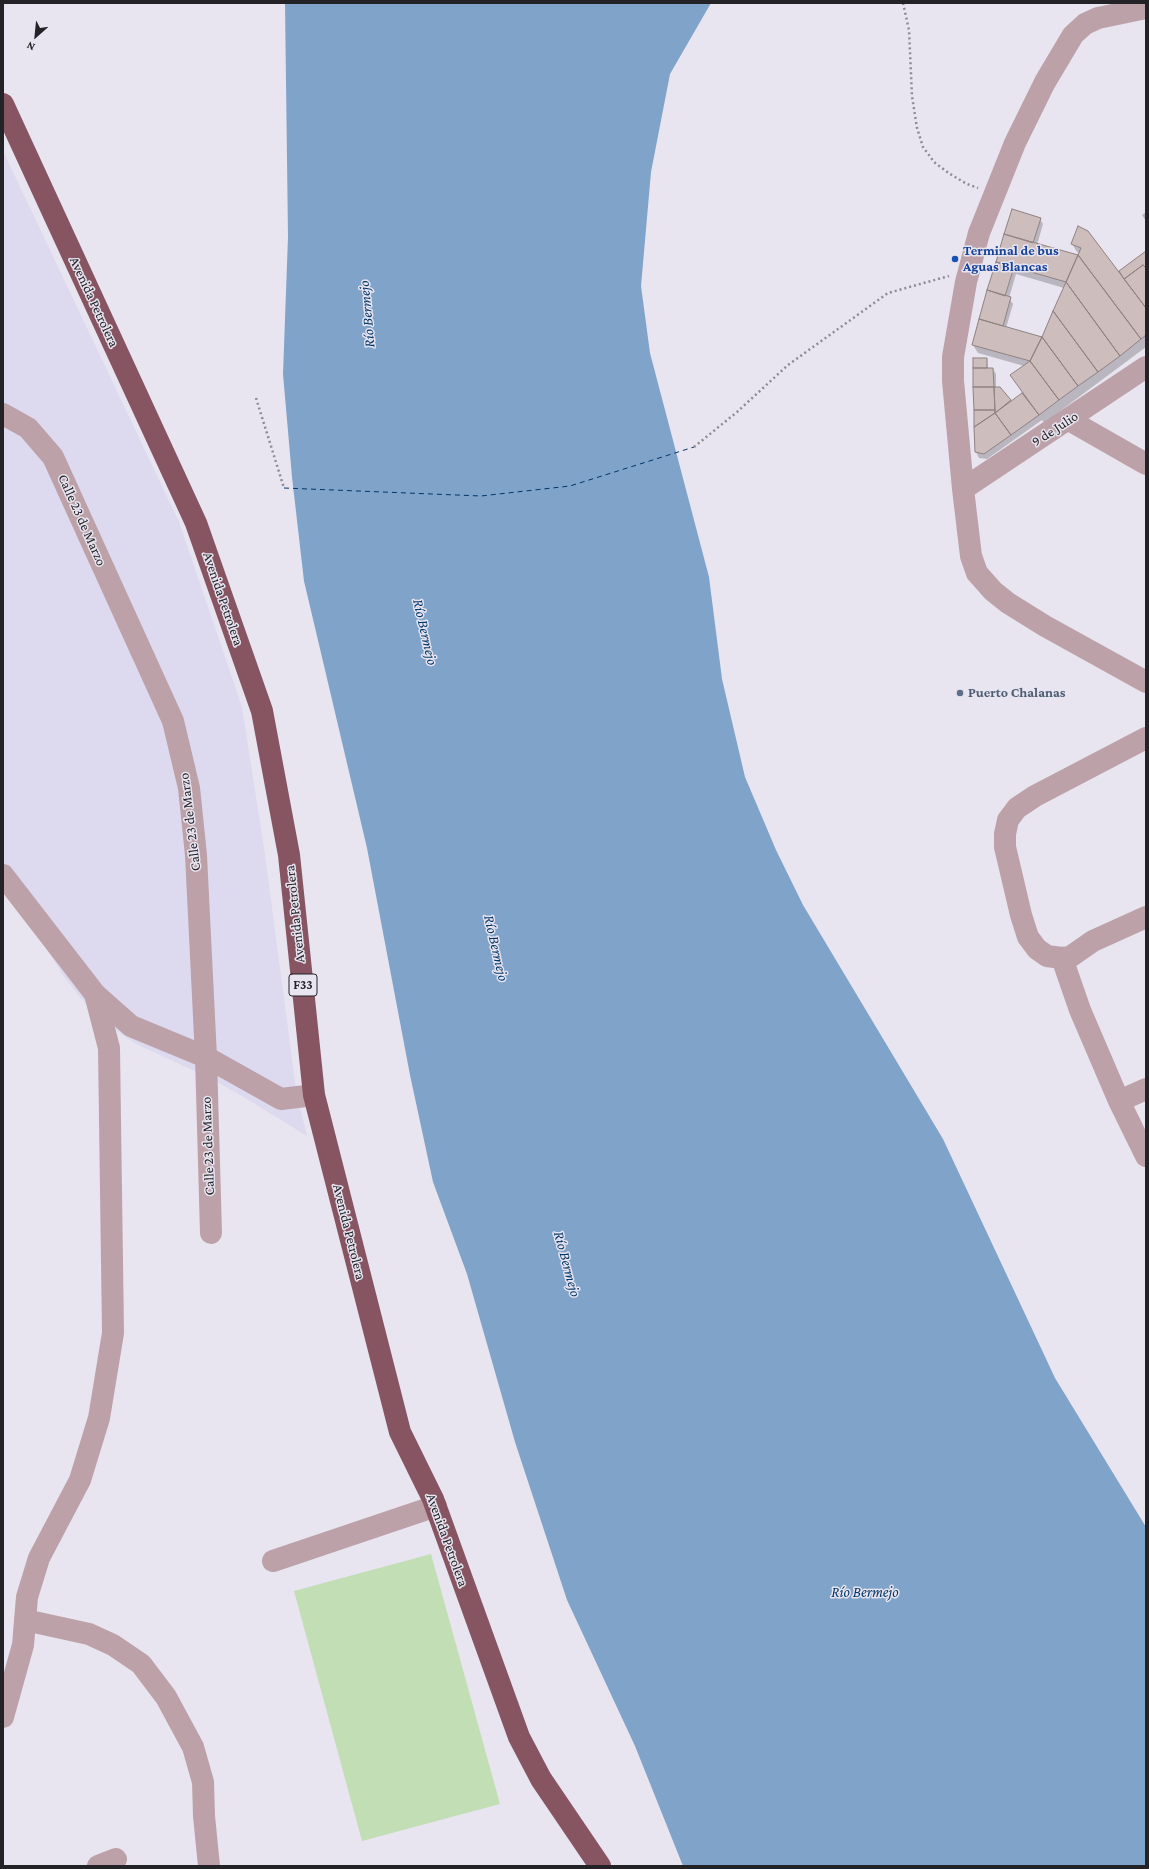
<!DOCTYPE html>
<html>
<head>
<meta charset="utf-8">
<style>
	body { margin:0 }
	#map { position:relative; width:1149px; height:1869px; overflow:hidden; background:#e8e4f0; font-family:"Crimson Pro",serif }
	canvas { display:block }
	.frame { position:absolute; inset:0; border:4px solid #232226; pointer-events:none }
	.north { position:absolute; left:16px; top:16px; width:40px; height:40px; -webkit-text-stroke:3px #e8e4f0; paint-order:stroke; rotate:207deg; font-size:11px; font-weight:700; line-height:16px; text-align:center; color:#232226 }
	.north::after { content:''; display:block; margin:auto; width:14px; height:18px; background:#232226; clip-path:polygon(50% 0,100% 100%,50% 72%,0 100%) }
</style>
</head>
<body>
<div id="map">
<canvas width="1149" height="1869"></canvas>
<div class="frame"></div>
<div class="north">N</div>
</div>
<script>
const ctx = document.querySelector('canvas').getContext('2d');
ctx.lineJoin = 'round';
function fillPath(path, color) {
  ctx.fillStyle = color;
  ctx.fill(path, 'evenodd');
}
function poly(rows) {
  const path = new Path2D();
  for (const r of rows) {
    path.moveTo(r[0], r[1]);
    for (let i = 2; i < r.length; i += 2) path.lineTo(r[i], r[i + 1]);
  }
  return path;
}
function strokePath(path, color, width, dash) {
  ctx.strokeStyle = color;
  ctx.lineWidth = width;
  ctx.lineCap = dash ? 'butt' : 'round';
  ctx.setLineDash(dash || []);
  ctx.stroke(path);
}
function write(font, color, halo, rows, align = 'center') {
  ctx.font = font + ' "Crimson Pro",serif';
  ctx.lineWidth = 3;
  ctx.setLineDash([]);
  ctx.textBaseline = 'middle';
  ctx.strokeStyle = halo;
  ctx.fillStyle = color;
  for (const [text, x, y, turn = 0] of rows) {
    ctx.save();
    ctx.translate(x, y);
    ctx.rotate((+turn || 0) * Math.PI / 180);
    ctx.textAlign = isNaN(turn) ? turn : align;
    if (halo) ctx.strokeText(text, 0, 0);
    ctx.fillText(text, 0, 0);
    ctx.restore();
  }
}
fillPath(poly([
	[3,151,179,522,242,707,265,855,296,1090,307,1136,242,1096,208,1077,136,1044,104,1022,89,1008,64,977,31,924,3,884]
]), '#ddd9ef');
fillPath(poly([
	[431,1554,500,1804,362,1841,294,1591]
]), '#c1deb4');
fillPath(poly([
	[285,3,711,3,670,74,651,172,641,286,650,353,709,577,722,679,745,777,776,850,803,905,943,1139,1055,1378,1146,1527,1146,1866,683,1866,635,1746,567,1600,515,1442,467,1274,433,1182,410,1075,367,848,304,581,292,477,283,374,288,237]
]), '#80a3ca');
fillPath(poly([
	[1146,212,1146,221,1142,215],
	[1040,219,1043,224,1037,245,1078,257,1080,254,1077,252,1072,244,1079,228,1118,273,1146,252,1146,347,1044,423,1042,420,987,459,979,458,976,452,974,359,987,359,988,369,993,369,996,374,996,388,1000,388,1011,402,1023,393,1011,376,1024,366,978,353,973,345,980,319],
	[1016,274,1064,288,1042,338,1006,328,1013,304,1009,298]
]), '#0003');
strokePath(poly([
	[284,488,481,496,570,486,694,447]
]), '#003768', 1, [5, 4]);
const building = poly([
	[1012,209,1041,218,1033,243,1004,234,1012,209],
	[1078,226,1088,231,1146,308,1146,335,1141,339,1078,255,1081,248,1071,244,1078,226],
	[1004,234,1078,255,1066,282,996,262,1004,234],
	[1146,251,1146,268,1143,265,1124,279,1119,271,1146,251],
	[1078,255,1141,339,1120,356,1066,282,1078,255],
	[996,262,1014,267,1005,296,987,290,996,262],
	[1143,265,1146,268,1146,308,1124,279,1143,265],
	[1066,282,1120,356,1098,372,1053,311,1066,282],
	[987,290,1011,297,1003,326,979,319,987,290],
	[1053,311,1098,372,1078,386,1042,337,1053,311],
	[979,319,1042,337,1030,361,972,345,979,319],
	[1042,337,1078,386,1059,400,1030,361,1042,337],
	[973,358,987,358,987,368,973,368,973,358],
	[1030,361,1059,400,1039,415,1010,375,1030,361],
	[973,368,993,368,994,387,973,387,973,368],
	[973,387,994,387,995,410,974,410,973,387],
	[994,387,1000,387,1011,400,995,413,994,387],
	[1022,393,1039,415,1011,435,995,413,1022,393],
	[974,410,995,410,995,413,974,427,974,410],
	[995,413,1011,435,984,454,975,452,974,427,995,413]
]);
fillPath(building, '#cdbebd');
strokePath(building, '#8f8180', 1);
strokePath(poly([
	[903,3,909,30,912,96,917,128,923,147,934,162,950,174,967,184,978,188],
	[256,398,284,488],
	[694,447,737,412,788,365,888,293,949,276]
]), '#8e8b93', 2.5, [2, 3]);
strokePath(poly([
	[1146,8,1098,18,1085,24,1073,35,1045,82,1015,143,979,233,966,282,953,357,953,381,963,489,971,556,977,573,993,591,1008,603,1045,626,1146,682],
	[3,414,28,428,53,457,173,721,189,788,196,855,206,1057,211,1233],
	[1069,420,1146,464],
	[963,489,1146,367],
	[1146,738,1035,796,1017,808,1008,820,1005,834,1005,847,1021,915,1028,937,1037,949,1047,956,1062,958,1070,957,1093,941,1146,917],
	[3,875,95,994,131,1026,206,1057,281,1099,314,1095],
	[1062,958,1080,1010,1119,1101,1146,1156],
	[1119,1101,1146,1089],
	[273,1561,436,1506],
	[25,1620,89,1634,113,1645,141,1664,166,1697,193,1747,203,1782,204,1816,209,1866],
	[3,1717,23,1645,27,1597,39,1558,80,1480,99,1418,113,1333,109,1048,95,994],
	[98,1866,116,1859]
]), '#bca2a8', 22);
strokePath(poly([
	[3,104,196,523,262,711,289,855,314,1095,400,1432,433,1499,519,1737,541,1779,600,1866]
]), '#875462', 22);
for (const [x, y, r, color] of [
	[955,259,4,"#1a4fb4"],
	[960,693,4,"#5c6f8a"]
]) {
  const dot = new Path2D();
  dot.arc(x, y, r, 0, 2 * Math.PI);
  ctx.fillStyle = color;
  ctx.fill(dot);
  strokePath(dot, '#e8e4f0', 1.5);
}
for (const [x, y, w] of [
	[303,985,28]
]) {
  const box = new Path2D();
  box.roundRect(x - w / 2, y - 11, w, 22, 3);
  ctx.fillStyle = '#e8e4f0';
  ctx.fill(box);
  strokePath(box, '#232226', 1);
}
write('bold 13px', '#232226', null, [
	["F33",303,985]
]);
write('bold 14px', '#164399', '#e8e4f0', [
	["Terminal de bus",963,251],
	["Aguas Blancas",963,267]
], 'left');
write('14px', '#232226', '#e8e4f0', [
	["Avenida Petrolera",94,302,65],
	["9 de Julio",1055,429,-33],
	["Calle 23 de Marzo",82,520,66],
	["Avenida Petrolera",223,599,71],
	["Calle 23 de Marzo",190,822,-97],
	["Avenida Petrolera",295,914,-96],
	["Calle 23 de Marzo",208,1146,-92],
	["Avenida Petrolera",349,1232,76],
	["Avenida Petrolera",447,1540,70]
]);
write('bold 14px', '#4e5e75', '#e8e4f0', [
	["Puerto Chalanas",968,693]
], 'left');
write('italic 15px', '#003768', '#e8e4f0', [
	["Río Bermejo",367,314,-95],
	["Río Bermejo",425,632,77],
	["Río Bermejo",496,948,77],
	["Río Bermejo",567,1264,75],
	["Río Bermejo",865,1592]
]);
</script>
</body>
</html>
